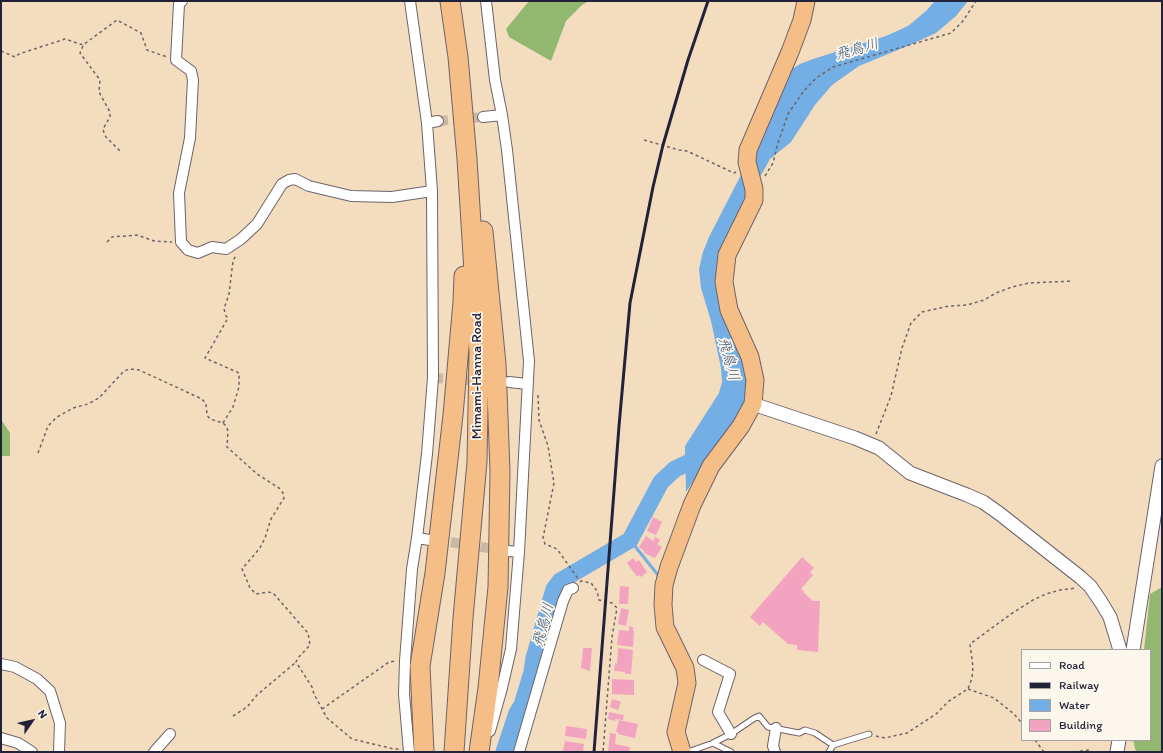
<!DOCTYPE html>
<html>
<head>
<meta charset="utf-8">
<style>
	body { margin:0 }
	#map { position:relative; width:1163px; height:753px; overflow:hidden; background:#f4ddbf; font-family:Itim,sans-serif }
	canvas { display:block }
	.frame { position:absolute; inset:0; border:2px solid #22223b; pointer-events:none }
	.legend { position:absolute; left:1021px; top:649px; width:130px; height:92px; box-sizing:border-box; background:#fbf7ec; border:1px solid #a4a2a5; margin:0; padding:5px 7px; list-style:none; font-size:12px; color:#22223b }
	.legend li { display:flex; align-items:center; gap:8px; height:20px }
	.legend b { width:20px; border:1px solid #a4a2a5 }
	.north { position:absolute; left:12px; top:701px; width:40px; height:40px; -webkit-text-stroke:3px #fbf7ec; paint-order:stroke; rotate:56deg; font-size:11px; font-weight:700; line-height:16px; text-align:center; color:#22223b }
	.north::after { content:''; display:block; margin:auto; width:14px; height:18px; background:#22223b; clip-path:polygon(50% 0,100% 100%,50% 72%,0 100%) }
</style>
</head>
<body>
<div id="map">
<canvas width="1163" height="753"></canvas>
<div class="frame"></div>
<ul class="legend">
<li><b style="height:5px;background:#fff"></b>Road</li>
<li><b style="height:5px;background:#22223b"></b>Railway</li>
<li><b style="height:11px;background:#73aee4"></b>Water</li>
<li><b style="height:11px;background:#f2a3bf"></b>Building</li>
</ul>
<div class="north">N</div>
</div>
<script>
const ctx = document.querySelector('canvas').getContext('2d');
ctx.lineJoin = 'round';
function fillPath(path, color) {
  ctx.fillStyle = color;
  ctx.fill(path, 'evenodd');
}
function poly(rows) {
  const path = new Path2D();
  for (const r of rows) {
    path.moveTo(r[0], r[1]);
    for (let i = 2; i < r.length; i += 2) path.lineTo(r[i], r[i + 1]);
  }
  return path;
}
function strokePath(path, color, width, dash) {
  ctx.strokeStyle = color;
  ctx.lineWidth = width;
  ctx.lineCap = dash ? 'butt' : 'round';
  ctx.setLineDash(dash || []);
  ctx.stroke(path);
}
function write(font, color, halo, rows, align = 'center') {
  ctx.font = font + ' Itim,"Klee One",sans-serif';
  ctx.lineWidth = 3.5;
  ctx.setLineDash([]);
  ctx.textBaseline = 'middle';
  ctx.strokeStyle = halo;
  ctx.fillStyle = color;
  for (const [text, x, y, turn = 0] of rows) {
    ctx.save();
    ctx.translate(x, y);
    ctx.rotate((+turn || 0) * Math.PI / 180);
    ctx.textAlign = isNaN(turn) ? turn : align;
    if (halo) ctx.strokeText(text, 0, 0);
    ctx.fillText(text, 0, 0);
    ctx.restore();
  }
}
fillPath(poly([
	[529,1,589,1,582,5,566,21,551,61,509,37,506,29],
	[1,419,10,433,10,456,1,456],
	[1162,587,1162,752,1136,752,1133,740,1150,740,1150,650,1144,650,1150,594]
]), '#91b86e');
fillPath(poly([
	[935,1,968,1,956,16,936,33,910,45,859,66,832,85,815,105,791,142,770,159,745,204,725,245,748,368,747,401,686,492,685,446,719,393,722,382,721,368,711,321,701,288,699,269,703,252,709,237,743,171,789,71,800,64,813,59,886,36,908,26,926,11]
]), '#73aee4');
strokePath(poly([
	[630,540,658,575,658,580]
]), '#73aee4', 3);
strokePath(poly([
	[504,752,517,713,522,705,532,672,534,658,554,589,560,581,630,540,661,482,675,469,690,462,700,447]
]), '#73aee4', 17);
fillPath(poly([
	[653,517,662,522,656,535,647,531],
	[646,536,653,541,655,537,660,540,657,544,662,547,655,558,644,553,644,551,639,547],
	[802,557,814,568,810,572,813,575,801,589,804,591,803,592,813,601,820,601,818,652,797,650,797,645,788,644,763,622,760,626,750,617],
	[633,558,636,562,639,560,647,572,641,577,639,575,637,577,627,563],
	[620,586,629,587,628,604,619,604],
	[621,608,629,610,626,626,618,624],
	[629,626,633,627,633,631,634,631,633,647,617,645,619,630,629,631],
	[583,648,592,648,590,671,581,668],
	[618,648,633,650,631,674,625,674,625,672,614,671,615,663,617,664],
	[612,679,634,680,634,695,612,694],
	[612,699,621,702,618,710,610,707],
	[609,712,624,715,623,720,615,719,615,721,608,719],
	[619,720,638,724,635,738,618,734,618,732,616,732],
	[566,726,587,729,586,739,565,736],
	[610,733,616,734,615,744,609,743],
	[565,741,584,744,583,752,563,751],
	[609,743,630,747,629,752,608,752]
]), '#f2a3bf');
strokePath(poly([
	[438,121,483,117],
	[433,378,482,381],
	[436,540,501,550]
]), '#cab8a5', 10, [10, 5]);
const service = poly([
	[713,743,731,752],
	[688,752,713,743,731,734,753,719,759,716,768,727,799,733,805,730,815,733,833,745,869,734],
	[829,752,833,745]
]);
const minor = poly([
	[182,1,179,4,176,60,191,71,193,80,190,138,179,193,181,242,188,250,198,253,212,247,226,249,241,239,257,224,282,184,289,180,295,179,309,186,351,196,392,197,432,191],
	[486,1,495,80,502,115,507,150,529,361,519,552,511,649,502,688,490,731],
	[483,117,502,115],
	[427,123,438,121],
	[509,382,527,384],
	[417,538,430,540],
	[508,551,519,552],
	[703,660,730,674,718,712,731,734],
	[1,664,15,667,37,679,50,691,60,723,59,752],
	[1,738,18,743,32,752],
	[154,752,170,734],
	[409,752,404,694,405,661,412,569,417,538,427,454,433,378,432,191,427,123,410,1],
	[519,752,563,601,568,590,573,588],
	[775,752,773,746,776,728]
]);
const tertiary = poly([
	[753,404,855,438,879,448,910,473,967,495,983,502,1000,514,1080,577,1090,586,1101,602,1110,617,1120,650],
	[1133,650,1162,466],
	[1117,752,1119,740]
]);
const trunk = poly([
	[682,752,676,732,687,683,685,668,665,627,663,605,664,585,669,567,692,505,711,466,741,426,753,404,755,380,750,357,729,310,724,282,727,255,754,200,754,189,747,162,748,150,790,52,802,20,806,1]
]);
const motorway = poly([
	[450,1,458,57,467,159,479,352,477,462,463,618,454,752],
	[424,752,420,666,435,573,453,415,463,302,464,276],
	[479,752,488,688,498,587,500,471,496,364,483,231]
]);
strokePath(service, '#6c6369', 7);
strokePath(minor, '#6c6369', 12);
strokePath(tertiary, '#6c6369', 15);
strokePath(trunk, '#6c6369', 19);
strokePath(motorway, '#6c6369', 21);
strokePath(poly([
	[83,46,80,53,100,80,99,92,110,112,110,117,103,129,104,133,106,137,122,153],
	[1,51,15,57,19,54,65,39,83,45,117,20,141,33,147,50,167,57],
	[644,140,679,150,687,151,734,173,736,172],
	[765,176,773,163,777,146,788,114,803,92,816,78,833,67,951,33,963,21,976,1],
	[107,242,112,237,137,235,154,241,172,242],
	[538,395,539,420,548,446,554,483,543,538,545,544,557,549,579,580],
	[223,423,233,407,239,387,239,373,205,358,228,318,226,316,224,309,229,294,233,261,236,255],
	[876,434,891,396,902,348,911,323,922,312,949,306,967,305,984,300,996,293,1012,287,1029,283,1073,281],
	[38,453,48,426,57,417,73,408,88,404,99,398,124,371,130,369,139,370,202,399,206,404,207,415,210,419,223,423,226,426,228,431,227,447,257,474,279,488,283,493,284,498,271,519,265,538,260,548,242,569,250,588,256,594,268,592,273,593,308,633,310,645,298,658,296,662,312,687,314,694,327,718,352,739,394,749,400,749],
	[580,582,581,581,591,583,597,591,599,600,612,603,617,608,612,637,603,752],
	[968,689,994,698,1014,714,1022,723],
	[322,709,389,662,395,661],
	[233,716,247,707,257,695,295,663],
	[876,736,885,738,907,733,936,714,949,701,968,689,972,678,973,667,970,644,1011,614,1033,600,1046,594,1060,590,1076,588],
	[1035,740,1044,752],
	[1074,752,1089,750,1092,752]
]), '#6c6369', 1.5, [3, 3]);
strokePath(service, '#fff', 5);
strokePath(minor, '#fff', 10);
strokePath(tertiary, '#fff', 13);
strokePath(trunk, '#f6be87', 17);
strokePath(motorway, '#f6be87', 19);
strokePath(poly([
	[594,752,619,426,630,303,653,187,663,145,688,60,708,1]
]), '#22223b', 3);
write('14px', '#22223b', '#fbf7ec', [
	["Mimami-Hanna Road",477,376,-90]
]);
write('italic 15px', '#425a7f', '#fbf7ec', [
	["飛鳥川",857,50,-16],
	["飛鳥川",728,359,75],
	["飛鳥川",544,625,-75]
]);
</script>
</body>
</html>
